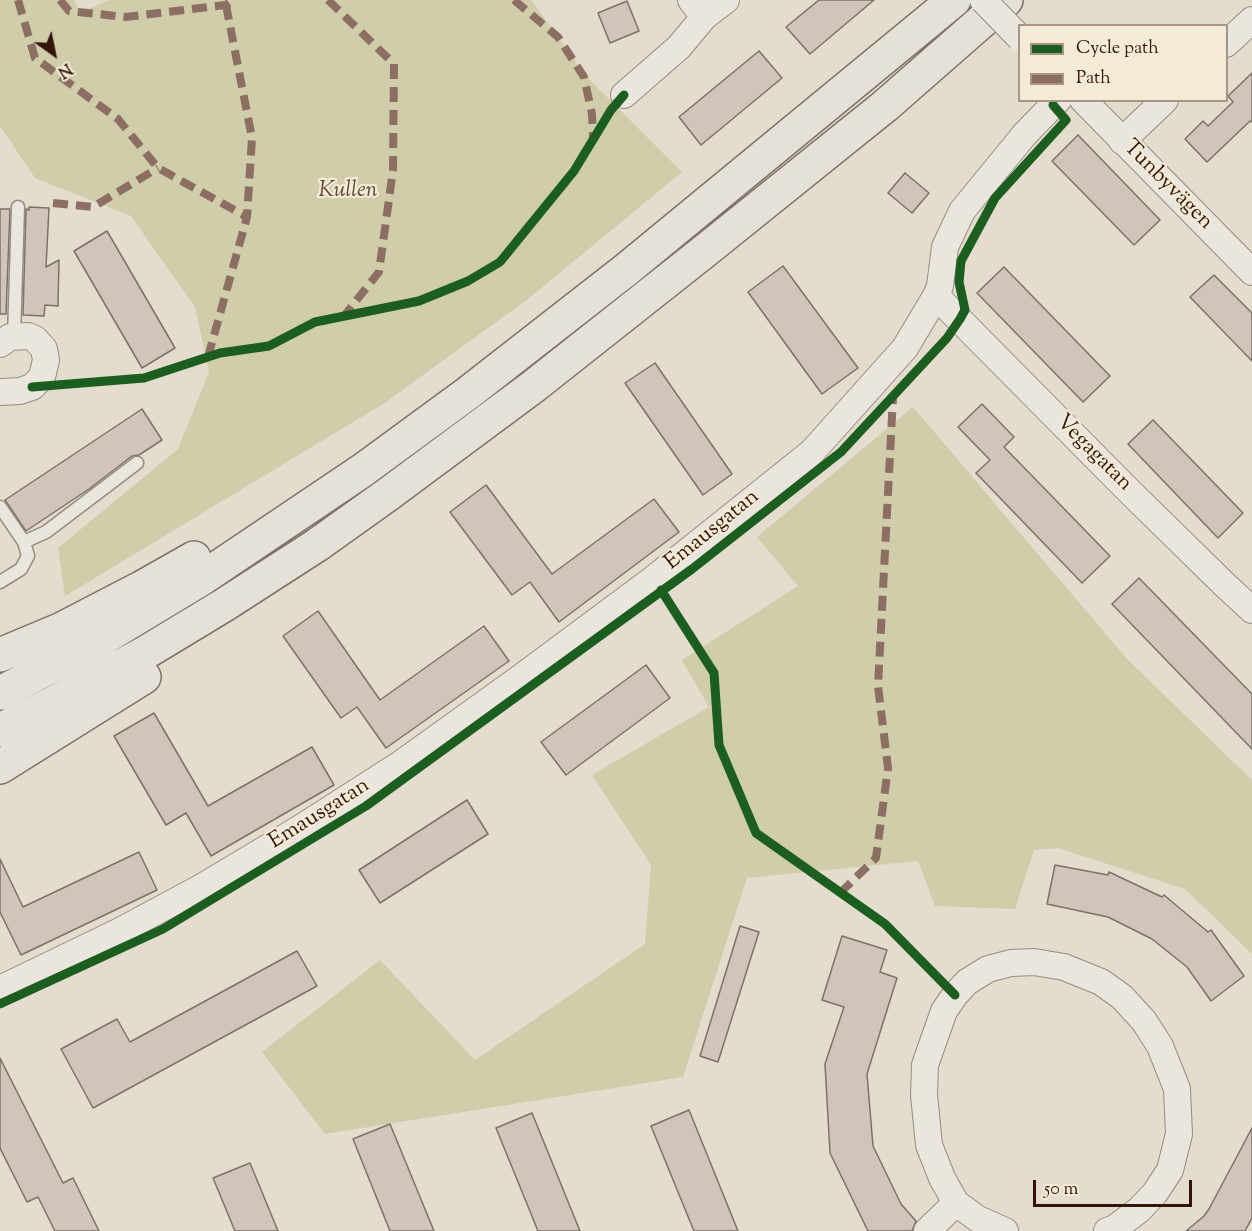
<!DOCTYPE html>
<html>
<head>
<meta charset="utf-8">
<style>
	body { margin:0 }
	#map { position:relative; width:1252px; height:1231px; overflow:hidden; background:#e4dccc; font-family:"Sorts Mill Goudy",serif }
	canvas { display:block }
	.legend { position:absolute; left:1018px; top:24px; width:210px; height:78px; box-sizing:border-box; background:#f4ebd7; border:2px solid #a79585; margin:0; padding:8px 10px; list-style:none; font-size:18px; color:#33150a }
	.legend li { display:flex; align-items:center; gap:12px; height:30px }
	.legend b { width:30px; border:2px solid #a79585 }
	.north { position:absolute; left:24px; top:24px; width:60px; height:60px; -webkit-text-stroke:4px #f4ebd7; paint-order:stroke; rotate:147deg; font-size:16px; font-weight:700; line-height:24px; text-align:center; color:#33150a }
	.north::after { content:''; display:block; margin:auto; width:21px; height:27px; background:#33150a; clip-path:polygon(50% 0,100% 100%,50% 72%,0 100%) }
	.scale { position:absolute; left:1033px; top:1180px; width:159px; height:27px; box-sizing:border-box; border:3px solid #33150a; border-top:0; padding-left:8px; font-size:18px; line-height:21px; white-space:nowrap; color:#33150a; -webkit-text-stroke:4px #f4ebd7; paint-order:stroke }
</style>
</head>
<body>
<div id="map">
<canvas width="1252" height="1231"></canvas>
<ul class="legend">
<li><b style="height:8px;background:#1b5e20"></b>Cycle path</li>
<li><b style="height:8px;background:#8d6e63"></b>Path</li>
</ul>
<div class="north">N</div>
<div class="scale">50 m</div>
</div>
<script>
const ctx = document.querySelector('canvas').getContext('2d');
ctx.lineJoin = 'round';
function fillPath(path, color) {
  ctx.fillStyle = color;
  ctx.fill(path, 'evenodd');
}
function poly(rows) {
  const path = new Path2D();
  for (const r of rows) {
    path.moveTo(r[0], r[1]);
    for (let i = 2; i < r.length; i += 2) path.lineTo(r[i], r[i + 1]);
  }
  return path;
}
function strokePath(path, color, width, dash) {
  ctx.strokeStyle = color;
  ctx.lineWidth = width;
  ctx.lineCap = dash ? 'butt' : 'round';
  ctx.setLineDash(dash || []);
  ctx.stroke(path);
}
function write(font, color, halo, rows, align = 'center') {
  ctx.font = font + ' "Sorts Mill Goudy",serif';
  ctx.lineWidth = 4.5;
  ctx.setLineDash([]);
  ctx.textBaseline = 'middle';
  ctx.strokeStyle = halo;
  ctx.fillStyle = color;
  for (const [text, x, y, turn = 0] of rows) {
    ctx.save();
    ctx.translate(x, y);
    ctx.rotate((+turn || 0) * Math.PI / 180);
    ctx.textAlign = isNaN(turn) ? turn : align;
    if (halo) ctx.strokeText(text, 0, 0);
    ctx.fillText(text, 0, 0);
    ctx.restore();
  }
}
fillPath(poly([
	[0,0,74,0,80,13,109,0,531,0,587,77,682,172,528,299,383,404,65,596,58,548,178,449,209,372,195,307,131,216,35,178,0,126],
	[913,407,1127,659,1252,780,1252,954,1185,889,1058,848,1034,850,1015,909,935,906,918,861,747,878,683,1077,325,1134,262,1052,380,960,475,1060,645,944,651,865,592,775,709,707,682,660,798,586,757,537]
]), '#d0cdaa');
const building = poly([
	[819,0,874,0,810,54,786,27,819,0],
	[627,1,639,31,610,43,598,13,627,1],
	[759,51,782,78,701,145,679,117,759,51],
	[1252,73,1252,122,1250,121,1207,162,1185,139,1203,121,1208,126,1233,102,1228,96,1252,73],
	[1078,135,1160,220,1134,245,1052,161,1078,135],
	[905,173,929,193,912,213,888,193,905,173],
	[29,207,49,208,46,267,59,260,58,306,45,305,44,316,23,315,26,209,29,210,29,207],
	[0,209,10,209,6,314,0,314,0,209],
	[107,231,175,348,142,368,74,251,107,231],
	[783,266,858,368,822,394,748,292,783,266],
	[1004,267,1110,376,1083,402,977,293,1004,267],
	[1214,275,1252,313,1252,361,1190,297,1214,275],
	[655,363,732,474,703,495,625,383,655,363],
	[982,404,1014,437,1004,447,1110,556,1082,583,976,473,990,460,958,427,982,404],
	[142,409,162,440,139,455,132,456,89,489,26,531,5,500,142,409],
	[1153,420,1243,513,1218,538,1128,444,1153,420],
	[486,485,552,574,654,499,679,532,559,622,530,582,512,595,450,512,486,485],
	[1139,578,1252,694,1252,749,1112,604,1139,578],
	[318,611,380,700,484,626,509,661,386,748,357,707,341,718,283,636,318,611],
	[646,665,670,698,566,775,541,742,646,665],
	[154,713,208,806,312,747,334,785,211,856,186,813,166,825,114,736,154,713],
	[467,800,488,834,380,903,359,870,467,800],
	[139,852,157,890,21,955,0,912,0,859,23,907,139,852],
	[1055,865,1108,875,1109,872,1162,897,1164,895,1208,932,1211,930,1244,976,1211,1001,1187,967,1152,939,1108,917,1047,904,1055,865],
	[740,926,759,932,718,1062,700,1056,740,926],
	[842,936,887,950,880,972,897,978,867,1074,873,1146,901,1204,916,1221,912,1231,868,1231,830,1153,825,1064,844,1007,822,1000,842,936],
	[297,951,317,986,93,1108,61,1049,117,1019,130,1042,297,951],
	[0,1058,63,1183,73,1178,99,1231,55,1231,38,1197,27,1202,0,1148,0,1058],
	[689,1110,738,1231,694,1231,651,1126,689,1110],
	[532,1113,580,1231,538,1231,496,1128,532,1113],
	[390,1124,434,1231,390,1231,353,1139,390,1124],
	[1252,1128,1252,1218,1245,1231,1186,1231,1204,1216,1209,1209,1252,1128],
	[250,1163,278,1231,235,1231,213,1178,250,1163]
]);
fillPath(building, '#d3c4ba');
strokePath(building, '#7c7268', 1.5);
const lane = poly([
	[14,337,18,207],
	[0,507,24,542,28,556,21,569,0,582],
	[24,542,46,532,137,463]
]);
const street = poly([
	[691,0,704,17],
	[1226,44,1252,20],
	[624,95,679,47,704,17,726,0],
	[1083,100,1252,272],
	[1122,141,1165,100],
	[936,296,1127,489,1226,586,1252,610],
	[0,344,10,337,28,336,35,339,44,349,46,360,42,377,32,387,20,391,0,392],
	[0,989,120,931,202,887,299,829,399,765,520,678,652,580,812,452,905,348,936,296,940,286,945,247,962,211,1025,134,1058,100],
	[927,1231,956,1203],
	[1005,1231,978,1219,956,1203,942,1178,929,1145,924,1095,925,1065,944,1011,955,995,967,982,988,969,1011,963,1034,962,1064,967,1101,982,1122,997,1144,1021,1160,1046,1177,1089,1179,1134,1170,1170,1155,1193,1139,1210,1115,1228,1107,1231]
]);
const highway = poly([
	[0,655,62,629,141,588,194,558],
	[0,693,90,646,201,579,363,470,468,393,627,269,954,0],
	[0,730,55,702,143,654,224,605,317,545,387,495,534,386,701,254,885,106,1006,0],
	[0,767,144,677]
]);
strokePath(lane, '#958c82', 15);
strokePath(street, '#958c82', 28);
strokePath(highway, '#7c7268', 36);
strokePath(lane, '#eae5dd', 12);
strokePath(street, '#eae5dd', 26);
strokePath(highway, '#e6e1d8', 33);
const streetBridge = poly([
	[983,0,1020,38]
]);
strokePath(streetBridge, '#958c82', 28, []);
strokePath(streetBridge, '#eae5dd', 26);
strokePath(poly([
	[18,0,35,58,118,119,158,168,247,217],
	[60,0,69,11,126,17,226,5,233,0],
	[328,0,394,64,393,170,379,272,344,316],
	[514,0,558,37,584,77,592,114,593,137],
	[53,203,93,207,158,168],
	[208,357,247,217,252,138,225,0],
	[840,893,876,858,888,768,878,686,893,397]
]), '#8d6e63', 8, [15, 8]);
strokePath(poly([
	[32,387,144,378,220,353,269,346,315,322,419,301,468,281,500,262,574,171,611,110,624,95],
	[661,590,714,673,719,745,756,833,885,924,955,995],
	[0,1004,163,929,366,806,692,569,841,452,947,338,960,319,965,310,959,282,961,261,995,198,1066,120,1053,105]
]), '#1b5e20', 9);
write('22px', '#33150a', '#f4ebd7', [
	["Tunbyvägen",1167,186,45],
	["Vegagatan",1093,454,45],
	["Emausgatan",713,531,-39],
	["Emausgatan",320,815,-32]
]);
write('italic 22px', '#5d4832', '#f4ebd7', [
	["Kullen",348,192]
]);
</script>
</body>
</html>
